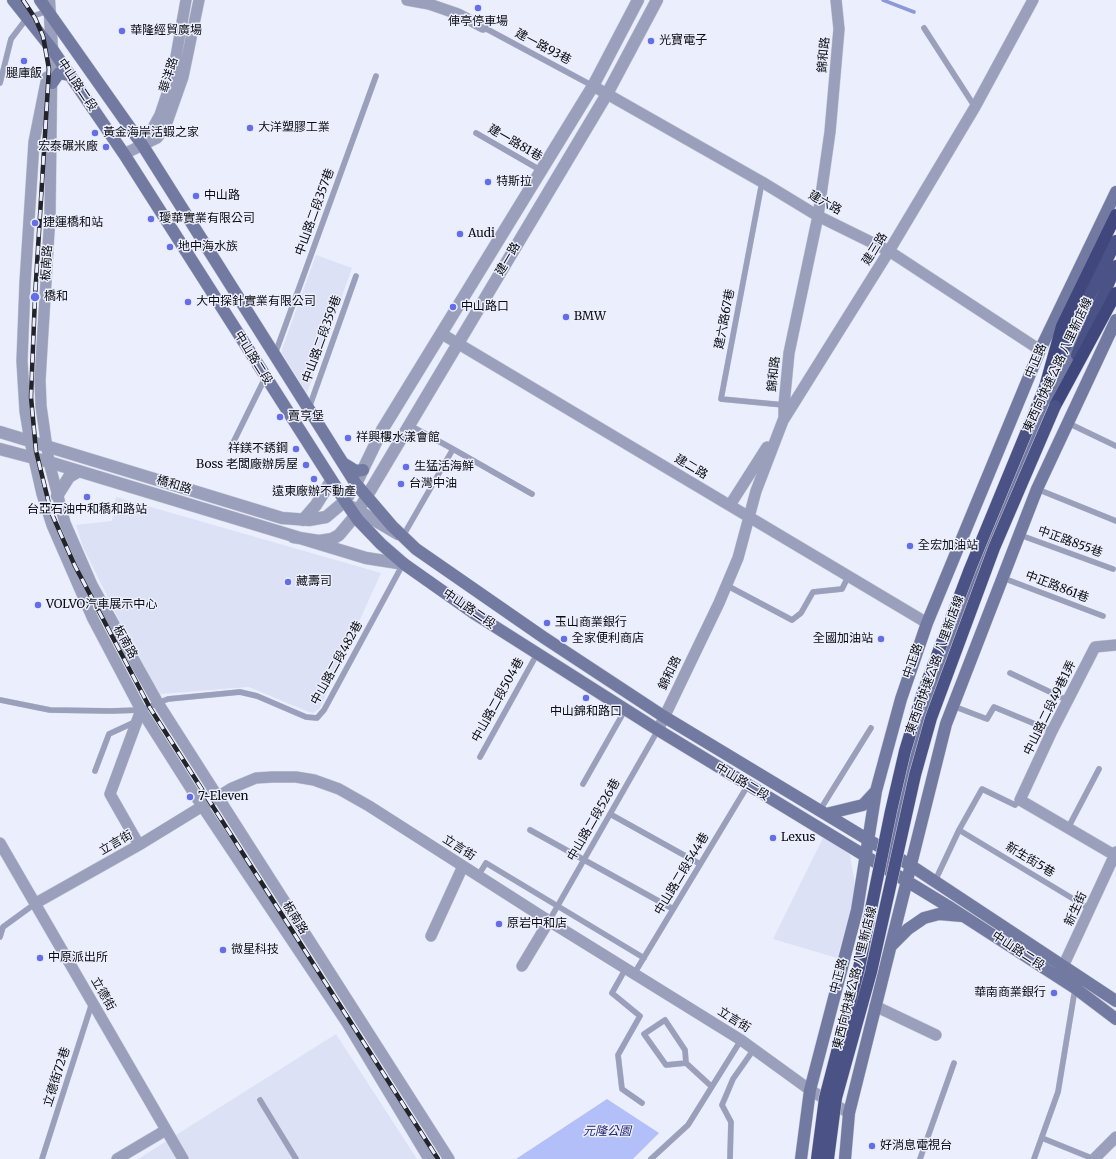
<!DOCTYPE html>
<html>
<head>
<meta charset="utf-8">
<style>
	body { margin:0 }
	canvas { display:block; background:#ebeefc }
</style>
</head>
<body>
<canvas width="1116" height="1159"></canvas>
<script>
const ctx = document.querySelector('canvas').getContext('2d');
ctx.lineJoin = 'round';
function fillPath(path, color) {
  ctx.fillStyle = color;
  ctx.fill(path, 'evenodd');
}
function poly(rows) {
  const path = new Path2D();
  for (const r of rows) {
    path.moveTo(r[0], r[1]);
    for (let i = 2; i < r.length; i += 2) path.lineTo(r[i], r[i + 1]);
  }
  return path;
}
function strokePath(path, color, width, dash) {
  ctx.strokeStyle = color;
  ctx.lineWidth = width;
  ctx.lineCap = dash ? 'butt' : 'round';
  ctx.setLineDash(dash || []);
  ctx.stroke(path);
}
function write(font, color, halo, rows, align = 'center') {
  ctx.font = font + ' Merriweather,"Noto Sans TC",serif';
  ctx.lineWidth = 3;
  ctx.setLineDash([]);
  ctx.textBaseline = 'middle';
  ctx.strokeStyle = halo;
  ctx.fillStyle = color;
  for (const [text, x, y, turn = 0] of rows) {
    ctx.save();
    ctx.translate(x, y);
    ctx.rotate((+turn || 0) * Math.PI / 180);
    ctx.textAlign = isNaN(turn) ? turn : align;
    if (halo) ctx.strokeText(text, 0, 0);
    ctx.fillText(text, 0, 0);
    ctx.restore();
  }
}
fillPath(poly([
	[316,255,352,268,307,393,281,352],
	[116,497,381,573,320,708,313,713,309,712,249,687,160,694,124,630,83,547,76,525,112,521],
	[824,836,850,855,856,890,837,958,773,939],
	[336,1034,417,1159,138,1159]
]), '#dce1f6');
fillPath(poly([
	[607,1099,659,1133,633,1159,516,1159]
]), '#b3bff8');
strokePath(poly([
	[883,0,914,12]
]), '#8d98d6', 3.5);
const service = poly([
	[483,27,593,86],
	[924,28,975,107],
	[0,83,11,39,27,18,48,11],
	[476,133,542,171],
	[762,182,721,399,784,405],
	[275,354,376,76],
	[309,408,356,276],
	[1068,423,1116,446],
	[230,449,265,378],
	[453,449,532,494],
	[1037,489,1116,521],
	[1020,535,1113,569],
	[403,536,453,449,409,425],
	[1003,578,1103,616],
	[726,585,792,620,801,613,813,592,842,589,848,577],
	[1010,673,1067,700],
	[0,700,50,710,111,711,141,710,168,699,240,692,257,696,306,717,317,718,324,710,403,564],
	[953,706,987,719,994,707,1052,731],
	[480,757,537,654],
	[95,771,109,734,137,721],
	[583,784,625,710],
	[820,810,871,728],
	[610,814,700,864],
	[1068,828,1099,769],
	[530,830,673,909],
	[959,830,1090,909],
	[478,876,486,863,644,958],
	[935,881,959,830,982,789,1015,805,1020,800],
	[549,921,658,730],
	[0,937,3,927,36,903],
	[626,968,612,993,640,1016,618,1055,622,1089,642,1103],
	[634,974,748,785],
	[686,1063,666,1065,644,1034,665,1020,685,1050,686,1063,711,1086],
	[260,1100,296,1159],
	[1042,1138,1094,1159],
	[42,1159,92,1003],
	[651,1159,688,1125,741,1040],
	[730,1159,731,1122,722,1105,733,1079,754,1049],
	[920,1159,954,1063],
	[1034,1159,1058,1092,1075,989]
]);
const minor = poly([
	[407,0,429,4,458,14,483,27],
	[52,49,50,215,40,380,41,406,49,462,65,523,92,585,158,703,449,1159],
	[47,77,34,142,25,283,22,361,25,411,30,441,42,494,52,525,93,619,141,710,202,806,347,1023,429,1159],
	[593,86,762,182,818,216,889,251,1040,350],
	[143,146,160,115,172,79,186,0],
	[124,154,157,138,165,128,183,77,199,0],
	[442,334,927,623],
	[784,419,889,251,975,107,1033,0],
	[730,505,767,447],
	[1116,645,1095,647,1052,731,1020,800,1116,856],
	[658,730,719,603,738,558,756,491,784,418,784,405,789,353,818,216,830,132,839,29,836,0],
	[0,843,183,1159],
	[139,845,110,794,141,710],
	[36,903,139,845,232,788,256,778,272,777,296,777,314,780,339,789,369,806,549,921,741,1040,810,1090,849,1113],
	[431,936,463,866],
	[522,966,549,921],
	[1060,973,1116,852],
	[875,1006,936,1035],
	[117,1159,166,1130],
	[1094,1159,1116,1137]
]);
const tertiary = poly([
	[49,0,52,49],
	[0,432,282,518,309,520,326,517,345,501,356,484,382,430,593,86,638,0],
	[0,449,49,462,366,558,404,564],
	[57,496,69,477,79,471],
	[352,507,398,534],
	[303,520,316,505,331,481],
	[293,537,319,541,332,539,339,535,355,516,607,94,657,0]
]);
const secondary = poly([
	[13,0,52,49,124,154,345,501,358,520,381,544,404,564,475,614,658,730,951,908,1075,988,1116,1019],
	[40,0,143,146,356,484,392,526,416,549,543,637,663,716,910,865,1116,1001],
	[52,83,59,73,70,75],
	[343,463,356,471,363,470],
	[826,814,863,805,876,791],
	[889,859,907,772,924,714,951,638,1007,496,1103,281],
	[891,946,908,929,924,918,939,914,962,916],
	[801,1159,810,1090,857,910,876,791,901,699,927,623,1040,350,1116,192],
	[845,1159,849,1113,946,724,1037,489,1116,320]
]);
const trunk = poly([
	[1077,355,1116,266],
	[1052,373,1116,241]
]);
const motorway = poly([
	[1045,387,1062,326,1116,215],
	[1055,406,1116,293]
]);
strokePath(service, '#c7cad6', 6);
strokePath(minor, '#c7cad6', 12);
strokePath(tertiary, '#c7cad6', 13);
strokePath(secondary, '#c7cad6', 13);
strokePath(trunk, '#c7cad6', 13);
strokePath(motorway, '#c7cad6', 13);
strokePath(service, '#9aa0bc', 5.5);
strokePath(minor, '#9aa0bc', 11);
strokePath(tertiary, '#9aa0bc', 12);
strokePath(secondary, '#727aa2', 12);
strokePath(trunk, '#4a5286', 12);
strokePath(motorway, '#3f477d', 12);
const rail = poly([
	[23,0,35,18,43,36,49,69,35,297,31,397,36,451,51,512,75,566,150,708,438,1159]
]);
strokePath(rail, '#22242a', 4.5);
strokePath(rail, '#ebeefc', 3, [9]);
const trunkBridge = poly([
	[817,1159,825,1098,859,968,891,811,905,751,922,695,970,569,1045,387],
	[828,1159,836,1098,871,972,915,775,931,718,994,548,1055,406]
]);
strokePath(trunkBridge, '#c7cad6', 13, []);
strokePath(trunkBridge, '#4a5286', 12);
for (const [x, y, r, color] of [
	[478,8,4,"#646fe7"],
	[122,31,4,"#646fe7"],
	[651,41,4,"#646fe7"],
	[24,61,4,"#646fe7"],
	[250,128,4,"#646fe7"],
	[95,133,4,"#646fe7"],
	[106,147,4,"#646fe7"],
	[488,182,4,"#646fe7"],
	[196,196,4,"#646fe7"],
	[151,219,4,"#646fe7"],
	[35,223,4,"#646fe7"],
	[460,234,4,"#646fe7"],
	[170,247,4,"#646fe7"],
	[35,297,5,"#646fe7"],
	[188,302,4,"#646fe7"],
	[453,307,4,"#646fe7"],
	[566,317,4,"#646fe7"],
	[280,417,4,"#646fe7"],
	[348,438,4,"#646fe7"],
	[296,449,4,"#646fe7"],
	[306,465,4,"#646fe7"],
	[406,467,4,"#646fe7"],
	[314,479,4,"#646fe7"],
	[401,484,4,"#646fe7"],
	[87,497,4,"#646fe7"],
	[910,546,4,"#646fe7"],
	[288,582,4,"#646fe7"],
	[38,605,4,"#646fe7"],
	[547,623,4,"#646fe7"],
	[564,639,4,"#646fe7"],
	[881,639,4,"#646fe7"],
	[586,698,4,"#646fe7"],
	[190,797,4,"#646fe7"],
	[773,838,4,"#646fe7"],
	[499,924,4,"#646fe7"],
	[223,950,4,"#646fe7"],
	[40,958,4,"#646fe7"],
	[1054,993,4,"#646fe7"],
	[872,1146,4,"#646fe7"]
]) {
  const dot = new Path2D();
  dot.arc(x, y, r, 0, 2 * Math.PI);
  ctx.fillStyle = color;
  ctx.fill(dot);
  strokePath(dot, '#ebeefc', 1.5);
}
write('12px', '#0b0c11', '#ebeefc', [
	["俥亭停車場",478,22,"center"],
	["華隆經貿廣場",130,31],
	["光寶電子",659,41],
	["腿庫飯",24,74,"center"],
	["大洋塑膠工業",258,128],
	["黃金海岸活蝦之家",103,133],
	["宏泰碾米廠",98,147,"right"],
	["特斯拉",496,182],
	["中山路",204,196],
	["璦華實業有限公司",159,219],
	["捷運橋和站",43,223],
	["Audi",468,234],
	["地中海水族",178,247],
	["橋和",44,297],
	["大中探針實業有限公司",196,302],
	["中山路口",461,307],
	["BMW",574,317],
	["賣亨堡",288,417],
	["祥興樓水漾會館",356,438],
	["祥鎂不銹鋼",288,449,"right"],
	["Boss 老闆廠辦房屋",298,465,"right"],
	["生猛活海鮮",414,467],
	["台灣中油",409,484],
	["遠東廠辦不動產",314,492,"center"],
	["台亞石油中和穚和路站",87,510,"center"],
	["全宏加油站",918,546],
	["藏壽司",296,582],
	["VOLVO汽車展示中心",46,605],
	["玉山商業銀行",555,623],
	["全家便利商店",572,639],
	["全國加油站",873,639,"right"],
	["中山錦和路口",586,712,"center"],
	["7-Eleven",198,797],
	["Lexus",781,838],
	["原岩中和店",507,924],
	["微星科技",231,950],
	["中原派出所",48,958],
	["華南商業銀行",1046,993,"right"],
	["好消息電視台",880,1146]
], 'left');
write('12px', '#0b0c11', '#ebeefc', [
	["建一路93巷",543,47,28],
	["錦和路",824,55,-85],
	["華洋路",169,75,-73],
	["中山路二段",77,85,56],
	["建一路81巷",515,143,30],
	["建六路",825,203,29],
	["中山路二段357巷",315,212,-70],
	["建三路",875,249,-58],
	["建一路",508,259,-59],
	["板南路",47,263,-86],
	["建六路67巷",725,319,-79],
	["中山路二段359巷",322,339,-70],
	["中山路二段",253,358,58],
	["中正路",1036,361,-67],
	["東西向快速公路 八里新店線",1058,365,-65],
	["錦和路",774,374,-84],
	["建二路",691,467,31],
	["橋和路",174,485,17],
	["中正路855巷",1070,542,20],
	["中正路861巷",1057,587,21],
	["中山路二段",469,609,34],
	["板南路",125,642,61],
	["中正路",913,661,-71],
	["中山路二段482巷",337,663,-61],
	["東西向快速公路 八里新店線",935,665,-70],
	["錦和路",670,673,-64],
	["中山路二段504巷",498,700,-61],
	["中山路二段49巷1弄",1050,708,-64],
	["中山路二段",742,782,31],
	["中山路二段526巷",594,820,-60],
	["立言街",116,843,-30],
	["立言街",459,848,33],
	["新生街5巷",1030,860,31],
	["中山路二段544巷",682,874,-59],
	["新生街",1076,909,-65],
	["板南路",295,918,58],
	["中山路二段",1018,951,33],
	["中正路",839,976,-75],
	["東西向快速公路 八里新店線",855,978,-76],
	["立德街",103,994,60],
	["立言街",734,1020,32],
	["立德街72巷",57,1077,-72]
]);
write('italic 12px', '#23256c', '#ebeefc', [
	["元隆公園",607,1132]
]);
</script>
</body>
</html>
